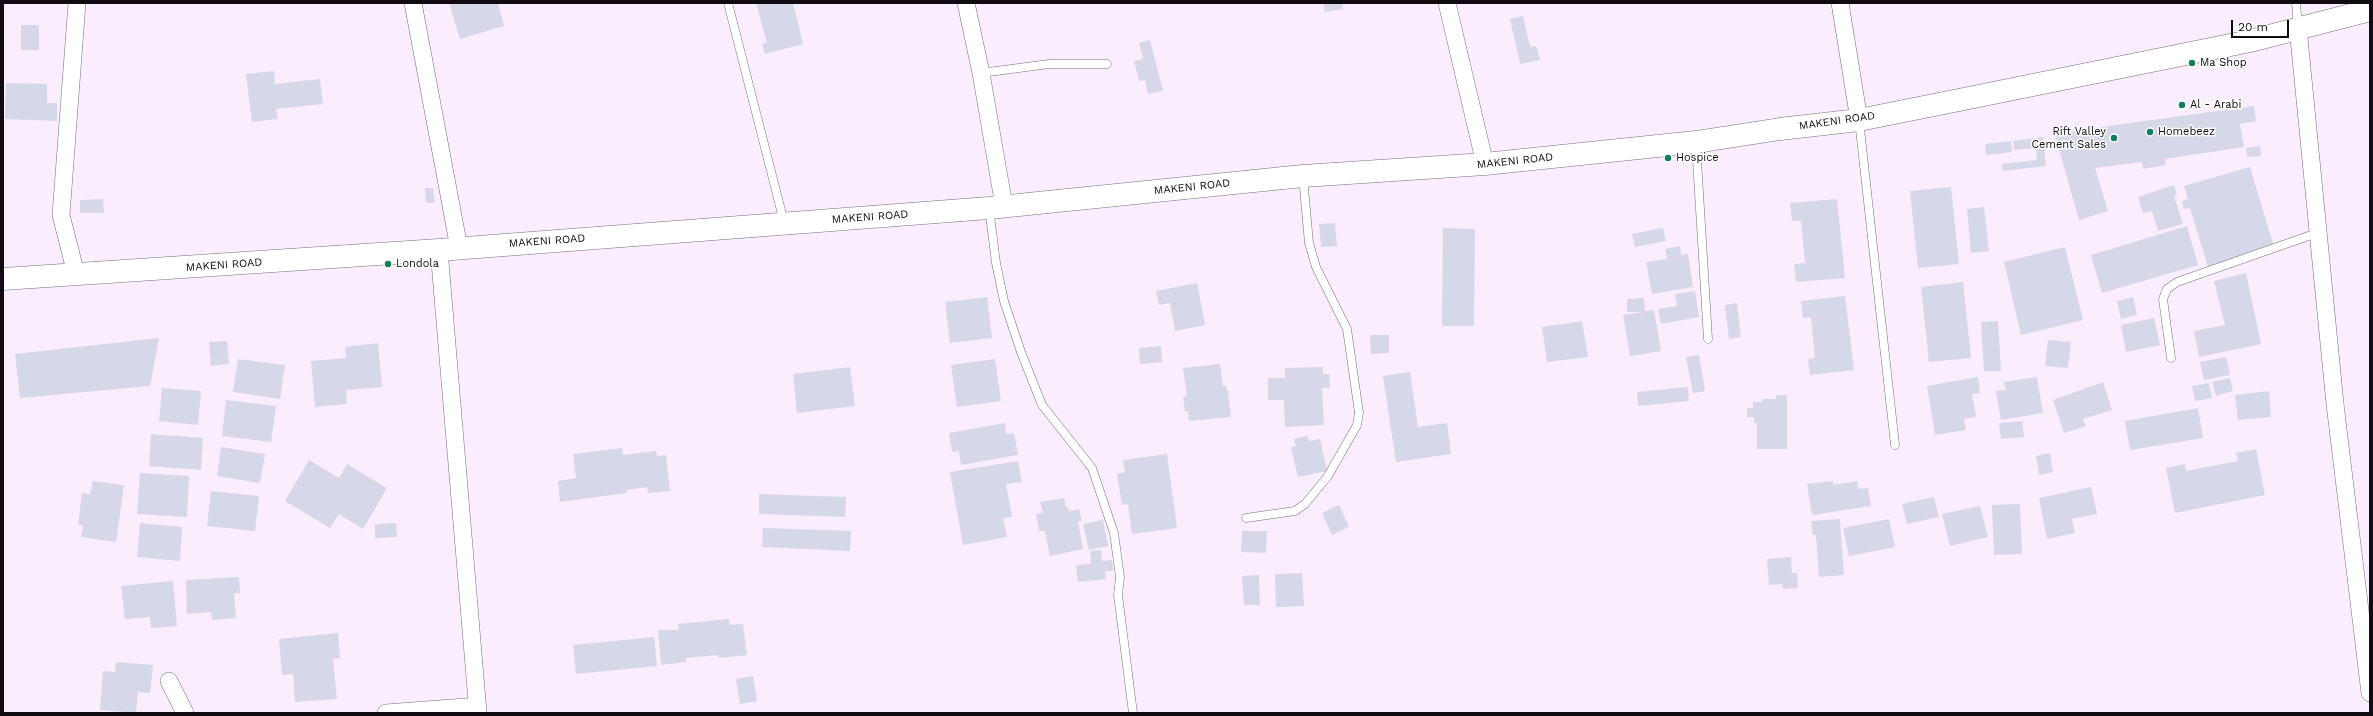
<!DOCTYPE html>
<html>
<head>
<meta charset="utf-8">
<style>
	body { margin:0 }
	#map { position:relative; width:2373px; height:716px; overflow:hidden; background:#f9edfe; font-family:"Work Sans",sans-serif }
	canvas { display:block }
	.frame { position:absolute; inset:0; border:4px solid #0f0b10; pointer-events:none }
	.scale { position:absolute; left:2231px; top:20px; width:58px; height:18px; box-sizing:border-box; border:2px solid #0f0b10; border-top:0; padding-left:5px; font-size:12px; line-height:14px; white-space:nowrap; color:#0f0b10; -webkit-text-stroke:3px #fff; paint-order:stroke }
</style>
</head>
<body>
<div id="map">
<canvas width="2373" height="716"></canvas>
<div class="frame"></div>
<div class="scale">20 m</div>
</div>
<script>
const ctx = document.querySelector('canvas').getContext('2d');
ctx.lineJoin = 'round';
function fillPath(path, color) {
  ctx.fillStyle = color;
  ctx.fill(path, 'evenodd');
}
function poly(rows) {
  const path = new Path2D();
  for (const r of rows) {
    path.moveTo(r[0], r[1]);
    for (let i = 2; i < r.length; i += 2) path.lineTo(r[i], r[i + 1]);
  }
  return path;
}
function strokePath(path, color, width, dash) {
  ctx.strokeStyle = color;
  ctx.lineWidth = width;
  ctx.lineCap = dash ? 'butt' : 'round';
  ctx.setLineDash(dash || []);
  ctx.stroke(path);
}
function write(font, color, halo, rows, align = 'center') {
  ctx.font = font + ' "Work Sans",sans-serif';
  ctx.lineWidth = 3;
  ctx.setLineDash([]);
  ctx.textBaseline = 'middle';
  ctx.strokeStyle = halo;
  ctx.fillStyle = color;
  for (const [text, x, y, turn = 0] of rows) {
    ctx.save();
    ctx.translate(x, y);
    ctx.rotate((+turn || 0) * Math.PI / 180);
    ctx.textAlign = isNaN(turn) ? turn : align;
    if (halo) ctx.strokeText(text, 0, 0);
    ctx.fillText(text, 0, 0);
    ctx.restore();
  }
}
fillPath(poly([
	[449,3,498,3,504,26,460,39],
	[756,3,793,3,803,44,765,54,762,44,767,43],
	[1323,3,1342,3,1343,9,1325,12],
	[1523,16,1530,47,1536,46,1540,60,1520,64,1510,19],
	[21,25,39,25,39,50,21,50],
	[1150,40,1163,91,1148,94,1145,80,1139,81,1134,61,1143,59,1139,43],
	[274,71,275,84,320,79,323,104,276,109,278,119,252,122,246,74],
	[6,83,47,84,47,103,57,103,57,121,5,119],
	[2254,106,2256,121,2240,124,2244,147,2165,159,2166,165,2143,169,2142,162,2095,168,2108,211,2079,220,2055,135,2079,130],
	[2043,137,2046,166,2003,171,2002,164,2037,160,2036,148,2014,150,2013,141],
	[2011,141,2012,152,1986,155,1985,144],
	[2260,146,2261,156,2247,157,2246,148],
	[2250,167,2274,247,2208,267,2190,208,2184,209,2182,201,2188,199,2184,186],
	[2174,185,2177,195,2174,196,2183,224,2158,231,2152,211,2143,213,2138,197],
	[1951,187,1959,264,1918,268,1910,191],
	[425,188,433,188,435,203,426,203],
	[103,199,104,213,80,213,80,200],
	[1837,199,1845,278,1796,282,1794,264,1805,263,1801,221,1792,221,1790,203],
	[1984,207,1989,251,1971,253,1967,209],
	[1335,223,1337,246,1321,247,1319,224],
	[2187,226,2198,265,2102,293,2091,255],
	[1443,228,1475,229,1474,326,1442,326],
	[1663,228,1666,241,1635,247,1632,234],
	[1680,246,1681,255,1688,254,1693,287,1652,294,1646,262,1667,259,1665,249],
	[2065,247,2083,320,2021,335,2004,262],
	[2246,273,2261,344,2199,357,2194,331,2225,325,2214,281],
	[1963,282,1971,358,1929,362,1921,287],
	[1197,283,1205,325,1175,331,1170,303,1159,305,1156,291],
	[1695,291,1699,317,1661,324,1658,309,1677,306,1675,294],
	[1845,296,1854,370,1810,375,1808,359,1815,358,1811,317,1803,318,1801,301],
	[987,297,992,338,950,343,945,302],
	[2133,297,2137,315,2121,319,2117,301],
	[1644,298,1645,311,1654,310,1661,351,1630,356,1623,315,1643,312,1627,312,1627,299],
	[1737,303,1741,337,1729,339,1725,305],
	[2154,318,2160,345,2126,352,2121,325],
	[1582,321,1588,357,1547,362,1542,327],
	[1998,321,2001,371,1984,371,1981,322],
	[1370,335,1389,335,1389,353,1371,354],
	[159,338,150,386,20,398,15,354],
	[2048,340,2071,342,2068,368,2045,366],
	[227,341,229,364,211,366,209,342],
	[378,343,382,387,346,390,347,404,315,407,311,361,346,358,345,347],
	[1161,346,1162,362,1140,364,1139,348],
	[1699,355,1705,391,1693,393,1686,357],
	[2226,357,2230,375,2204,380,2200,362],
	[238,359,285,365,280,399,233,392],
	[995,359,1001,401,957,407,951,365],
	[1220,364,1223,386,1226,386,1228,392,1231,417,1189,421,1188,411,1185,412,1183,397,1187,396,1183,368],
	[850,367,855,406,797,413,793,374],
	[1323,367,1323,374,1329,374,1330,388,1322,388,1324,425,1285,427,1284,400,1268,400,1268,378,1285,378,1285,368],
	[1410,372,1418,427,1447,423,1451,454,1396,462,1383,376],
	[1978,377,1980,393,1972,394,1976,417,1964,419,1966,430,1935,435,1927,386],
	[2037,377,2043,413,2001,420,1996,391,2006,390,2004,382],
	[2230,378,2233,391,2216,396,2212,382],
	[2103,382,2112,410,2083,419,2086,426,2064,433,2053,400],
	[2209,383,2212,398,2195,401,2192,386],
	[1688,387,1689,401,1638,406,1637,392],
	[162,388,201,391,198,425,159,421],
	[2269,391,2271,417,2238,420,2235,395],
	[1776,395,1787,395,1787,449,1757,449,1757,423,1754,423,1754,417,1747,417,1747,408,1753,408,1753,402,1762,402,1762,399,1776,399],
	[226,400,276,406,271,442,222,436],
	[2198,408,2203,438,2130,450,2125,421],
	[2022,421,2024,437,2001,439,1999,423],
	[1005,423,1006,434,1014,433,1018,455,961,465,959,451,952,452,949,433],
	[151,434,203,438,201,470,149,466],
	[1307,436,1309,441,1320,439,1327,471,1298,477,1291,447,1296,446,1294,439],
	[221,447,265,454,260,483,217,476],
	[622,448,623,455,656,451,657,456,666,455,670,491,648,493,647,487,626,490,627,493,560,502,558,481,576,478,573,454],
	[2256,449,2265,495,2175,513,2166,468,2185,464,2186,471,2238,461,2236,453],
	[2050,453,2053,472,2039,475,2036,456],
	[1167,454,1177,528,1132,534,1128,504,1122,505,1117,474,1125,472,1123,460],
	[309,460,339,478,347,464,387,488,363,529,339,514,330,528,285,501],
	[1018,461,1022,482,1006,484,1012,517,1003,518,1007,537,963,545,950,472],
	[140,473,189,476,187,517,137,514],
	[93,481,124,485,116,542,81,537,83,525,78,525,82,493,90,494],
	[1833,481,1833,485,1857,481,1858,489,1868,488,1871,506,1812,515,1807,484],
	[2091,487,2097,514,2072,519,2075,533,2047,539,2039,498],
	[211,491,259,496,255,531,207,526],
	[759,494,846,497,845,517,759,514],
	[1934,497,1939,517,1907,524,1902,504],
	[1064,498,1066,507,1068,507,1069,511,1079,509,1082,521,1078,522,1083,549,1050,556,1045,531,1039,531,1036,514,1043,513,1040,502],
	[2020,504,2022,554,1994,555,1992,505],
	[1339,505,1349,527,1332,535,1322,513],
	[1980,506,1988,537,1950,546,1942,514],
	[1840,519,1844,575,1819,577,1816,535,1813,535,1811,521],
	[1889,519,1895,547,1849,556,1843,528],
	[1103,520,1108,546,1089,550,1083,524],
	[140,523,182,527,180,561,137,557],
	[396,523,397,537,375,538,375,524],
	[763,528,851,531,850,551,762,547],
	[1242,531,1267,531,1266,553,1241,552],
	[1101,550,1102,561,1112,560,1113,571,1105,571,1106,579,1078,582,1076,565,1091,564,1090,551],
	[1791,557,1792,573,1797,573,1798,588,1783,589,1782,584,1769,585,1767,559],
	[1302,573,1304,606,1276,607,1275,574],
	[1259,575,1260,605,1244,605,1242,576],
	[239,577,240,593,234,593,236,618,212,620,211,612,187,614,186,580],
	[173,581,177,626,151,628,150,617,125,619,121,586],
	[729,619,730,625,743,624,747,655,719,658,718,655,686,658,686,662,661,665,658,630,679,630,678,624],
	[338,633,340,658,333,659,337,699,295,702,293,674,282,675,279,639],
	[654,637,657,666,576,674,573,645],
	[116,662,153,665,150,693,138,692,136,713,100,710,103,671,115,672],
	[753,676,757,701,740,704,736,679]
]), '#d7d7ea');
const lane = poly([
	[728,3,784,222],
	[2296,3,2298,28],
	[981,73,1049,64,1107,64],
	[1859,120,1895,445],
	[1696,144,1708,339],
	[989,208,996,263,1004,301,1021,352,1042,405,1092,468,1114,533,1120,577,1118,595,1133,713],
	[2171,358,2163,299,2167,289,2177,282,2317,233],
	[1246,518,1295,511,1305,504,1328,476,1357,425,1359,413,1347,329,1316,267,1309,243,1303,177]
]);
const street = poly([
	[413,3,459,248],
	[966,3,981,73,1004,206],
	[1447,3,1485,164],
	[1840,3,1859,120],
	[2298,28,2335,404,2370,693],
	[439,250,478,713],
	[76,274,61,215,77,3],
	[169,681,185,713],
	[386,713,478,706]
]);
const secondary = poly([
	[3,279,439,250,989,208,1303,176,1485,164,1696,142,1780,129,1859,120,1959,100,2250,41,2370,10]
]);
strokePath(lane, '#796e7d', 9);
strokePath(street, '#796e7d', 18);
strokePath(secondary, '#796e7d', 23);
strokePath(lane, '#fff', 8);
strokePath(street, '#fff', 17);
strokePath(secondary, '#fff', 22);
for (const [x, y, r, color] of [
	[2192,63,4,"#107f5b"],
	[2182,105,4,"#107f5b"],
	[2150,132,4,"#107f5b"],
	[2114,138,4,"#107f5b"],
	[1668,158,4,"#107f5b"],
	[388,264,4,"#107f5b"]
]) {
  const dot = new Path2D();
  dot.arc(x, y, r, 0, 2 * Math.PI);
  ctx.fillStyle = color;
  ctx.fill(dot);
  strokePath(dot, '#fff', 1.5);
}
write('11px', '#0f0b10', '#fff', [
	["Ma Shop",2200,63],
	["Al - Arabi",2190,105],
	["Rift Valley",2106,132,"right"],
	["Cement Sales",2106,145,"right"],
	["Homebeez",2158,132],
	["Hospice",1676,158],
	["Londola",396,264]
], 'left');
write('11px', '#0f0b10', '#fff', [
	["MAKENI ROAD",1837,121,-8],
	["MAKENI ROAD",1515,161,-6],
	["MAKENI ROAD",1192,187,-6],
	["MAKENI ROAD",870,217,-4],
	["MAKENI ROAD",547,241,-4],
	["MAKENI ROAD",224,265,-4]
]);
</script>
</body>
</html>
